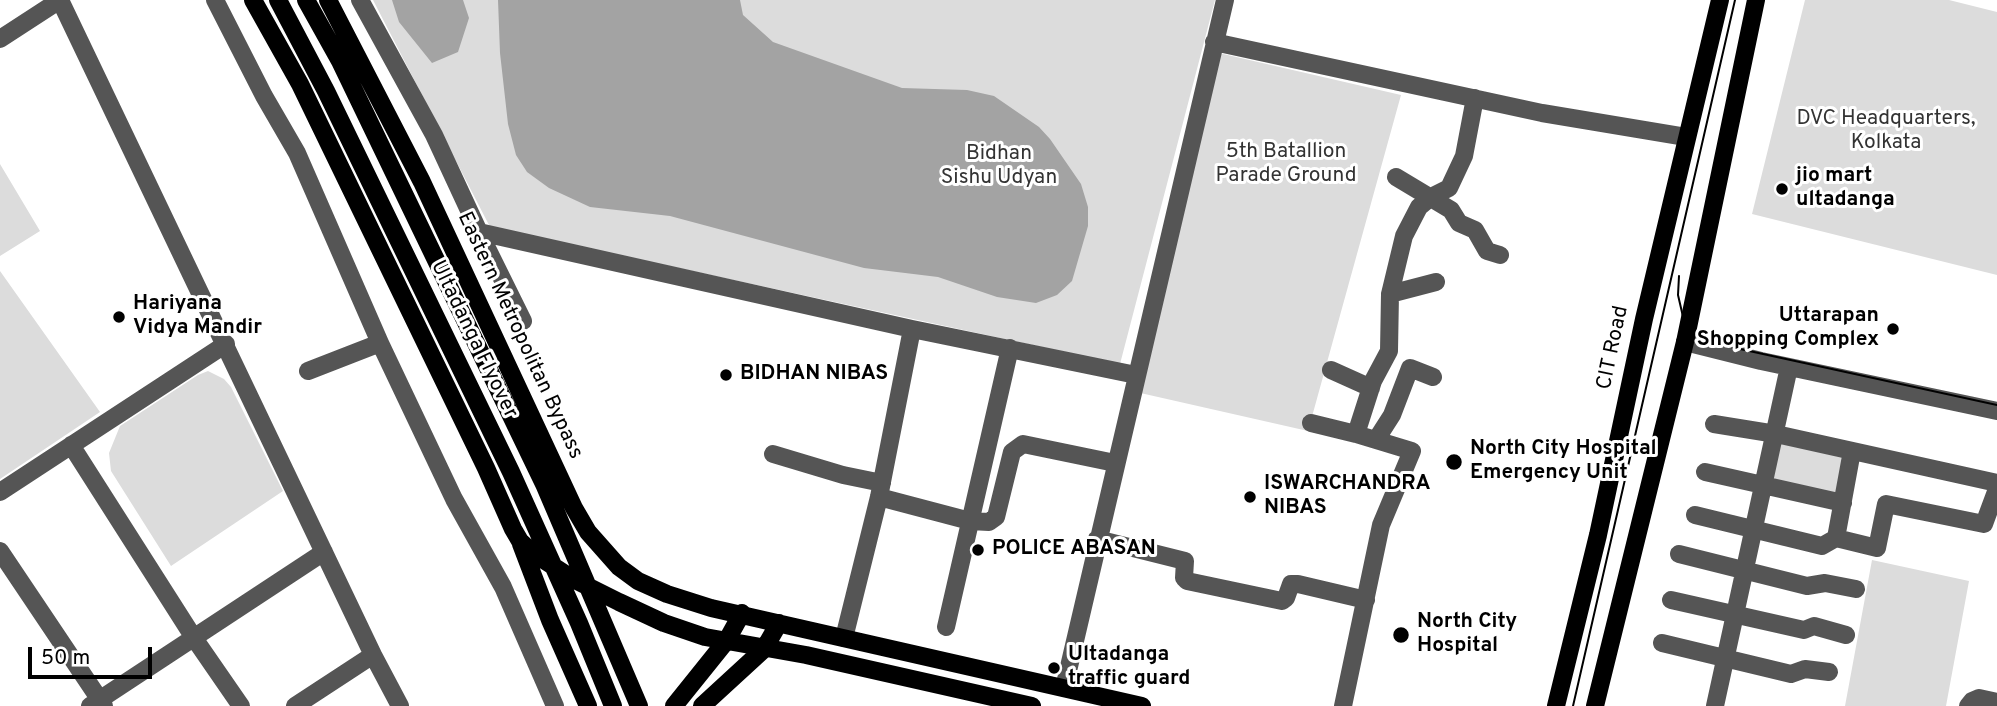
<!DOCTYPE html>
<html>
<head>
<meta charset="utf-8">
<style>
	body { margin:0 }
	#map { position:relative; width:1997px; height:706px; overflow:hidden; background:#fff; font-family:Overpass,sans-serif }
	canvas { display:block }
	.scale { position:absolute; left:28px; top:647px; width:124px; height:32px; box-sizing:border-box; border:4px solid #000; border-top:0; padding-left:9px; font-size:21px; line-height:24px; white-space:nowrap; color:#000; -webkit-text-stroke:5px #fff; paint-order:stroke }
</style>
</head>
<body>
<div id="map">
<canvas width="1997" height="706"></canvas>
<div class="scale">50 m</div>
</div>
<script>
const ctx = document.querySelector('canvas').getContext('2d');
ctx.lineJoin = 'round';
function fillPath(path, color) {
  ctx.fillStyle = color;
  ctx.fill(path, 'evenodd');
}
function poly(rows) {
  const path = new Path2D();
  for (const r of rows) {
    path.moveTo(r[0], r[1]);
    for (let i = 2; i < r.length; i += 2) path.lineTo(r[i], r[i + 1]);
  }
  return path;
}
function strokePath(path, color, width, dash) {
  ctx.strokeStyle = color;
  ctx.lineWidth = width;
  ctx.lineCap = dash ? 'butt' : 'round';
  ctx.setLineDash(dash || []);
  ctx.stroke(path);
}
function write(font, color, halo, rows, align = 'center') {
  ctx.font = font + ' Overpass,sans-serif';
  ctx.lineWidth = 6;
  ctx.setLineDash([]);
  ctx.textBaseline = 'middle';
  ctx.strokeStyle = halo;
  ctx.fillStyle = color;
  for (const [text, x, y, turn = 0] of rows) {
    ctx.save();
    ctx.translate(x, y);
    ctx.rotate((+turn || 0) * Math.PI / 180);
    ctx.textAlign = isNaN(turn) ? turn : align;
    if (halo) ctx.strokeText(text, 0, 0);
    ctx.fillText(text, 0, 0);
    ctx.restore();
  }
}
fillPath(poly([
	[373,0,1215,0,1120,364,490,227],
	[1805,0,1949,0,1997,12,1997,275,1752,214],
	[1219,53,1401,95,1308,431,1136,392],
	[0,164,40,231,0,256],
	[0,271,100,412,0,479],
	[208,371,224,379,231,387,283,491,171,566,111,471,109,453,120,426,198,375],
	[1778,441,1847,457,1840,498,1769,482],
	[1872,560,1969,581,1946,706,1845,706]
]), '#dcdcdc');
fillPath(poly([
	[392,0,463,0,469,18,458,52,432,63,399,22],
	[498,0,740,0,743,15,773,42,902,88,967,90,994,96,1039,127,1050,139,1081,184,1088,207,1088,226,1072,281,1057,295,1036,303,997,297,938,277,864,268,670,216,590,207,549,188,527,172,516,155,508,124,500,53]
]), '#a3a3a3');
strokePath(poly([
	[60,0,373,655,400,706],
	[215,0,264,96,297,153,380,343,454,499,503,587,555,706],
	[360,0,434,135,479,232,912,329,1136,375],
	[0,39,60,0],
	[1214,42,1542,113,1686,137],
	[1396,177,1451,210,1459,223,1475,230,1487,251,1500,255],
	[479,232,523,321],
	[1390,294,1436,282],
	[1685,342,1761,361,1997,411],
	[1331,370,1371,388],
	[308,371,380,343],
	[1311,423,1356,434,1412,451,1381,525,1343,706],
	[1714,424,1776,434,1997,483],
	[1356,434,1373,381,1389,351,1390,294,1404,236,1419,207,1431,197,1449,188,1464,156,1475,98],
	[1376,440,1392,415,1410,368,1433,377],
	[71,445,194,638,241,706],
	[773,454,843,475,882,483],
	[1705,472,1843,503],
	[0,492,226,344],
	[879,497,970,521,989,522,996,517,1012,452,1023,444,1115,463],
	[1695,515,1822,546,1836,538,1852,451],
	[1836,538,1877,548,1886,504,1984,524,1997,489],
	[1097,539,1185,561,1184,578,1187,581,1282,601,1286,598,1291,584,1298,584,1366,600],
	[0,551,104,706],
	[1679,554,1807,586,1825,583,1856,589],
	[1671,600,1804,630,1814,626,1846,635],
	[946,627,1010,348],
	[844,638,879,497,912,329],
	[1662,643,1791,674,1805,669,1829,672],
	[1064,688,1225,0],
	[90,706,324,552],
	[295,706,373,655],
	[1715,706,1789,367],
	[1968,706,1972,701,1979,698,1997,702]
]), '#555', 18);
strokePath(poly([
	[253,0,300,84,486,468,513,529,520,541,533,553,573,579,619,602,664,623,705,637,806,655,1032,706],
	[278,0,326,91,511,472,579,623,613,706],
	[306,0,340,61,544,484,639,706],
	[328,0,422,182,574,508,588,532,619,567,638,581,667,594,711,608,1142,706],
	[521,544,550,620,588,706],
	[674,706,727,640,742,613],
	[702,706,764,649,779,623],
	[1556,706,1598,535,1644,319,1720,0],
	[1595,706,1685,342,1756,0]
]), '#000', 18);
strokePath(poly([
	[1679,276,1678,295,1684,321,1688,329,1708,342,1997,405],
	[1573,706,1735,0]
]), '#000', 2);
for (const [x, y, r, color] of [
	[1782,189,7,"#000"],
	[119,317,7,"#000"],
	[1893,329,7,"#000"],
	[726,375,7,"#000"],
	[1454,462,9,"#000"],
	[1250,497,7,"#000"],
	[978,550,7,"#000"],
	[1401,635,9,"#000"],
	[1054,668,7,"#000"]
]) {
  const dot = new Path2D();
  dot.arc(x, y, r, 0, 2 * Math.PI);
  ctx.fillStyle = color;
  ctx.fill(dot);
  strokePath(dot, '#fff', 2.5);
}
write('21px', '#333', '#fff', [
	["DVC Headquarters,",1886,120],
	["Kolkata",1886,144],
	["5th Batallion",1286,153],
	["Parade Ground",1286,177],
	["Bidhan",999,155],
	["Sishu Udyan",999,179]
]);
write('bold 21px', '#000', '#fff', [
	["jio mart",1796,177],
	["ultadanga",1796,201],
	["Hariyana",133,305],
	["Vidya Mandir",133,329],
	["Uttarapan",1879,317,"right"],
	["Shopping Complex",1879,341,"right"],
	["BIDHAN NIBAS",740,375],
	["North City Hospital",1470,450],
	["Emergency Unit",1470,474],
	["ISWARCHANDRA",1264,485],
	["NIBAS",1264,509],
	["POLICE ABASAN",992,550],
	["North City",1417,623],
	["Hospital",1417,647],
	["Ultadanga",1068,656],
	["traffic guard",1068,680]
], 'left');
write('21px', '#000', '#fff', [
	["Eastern Metropolitan Bypass",519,336,65],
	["Ultadanga Flyover",473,340,64],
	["CIT Road",1614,348,-78]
]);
</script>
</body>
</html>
